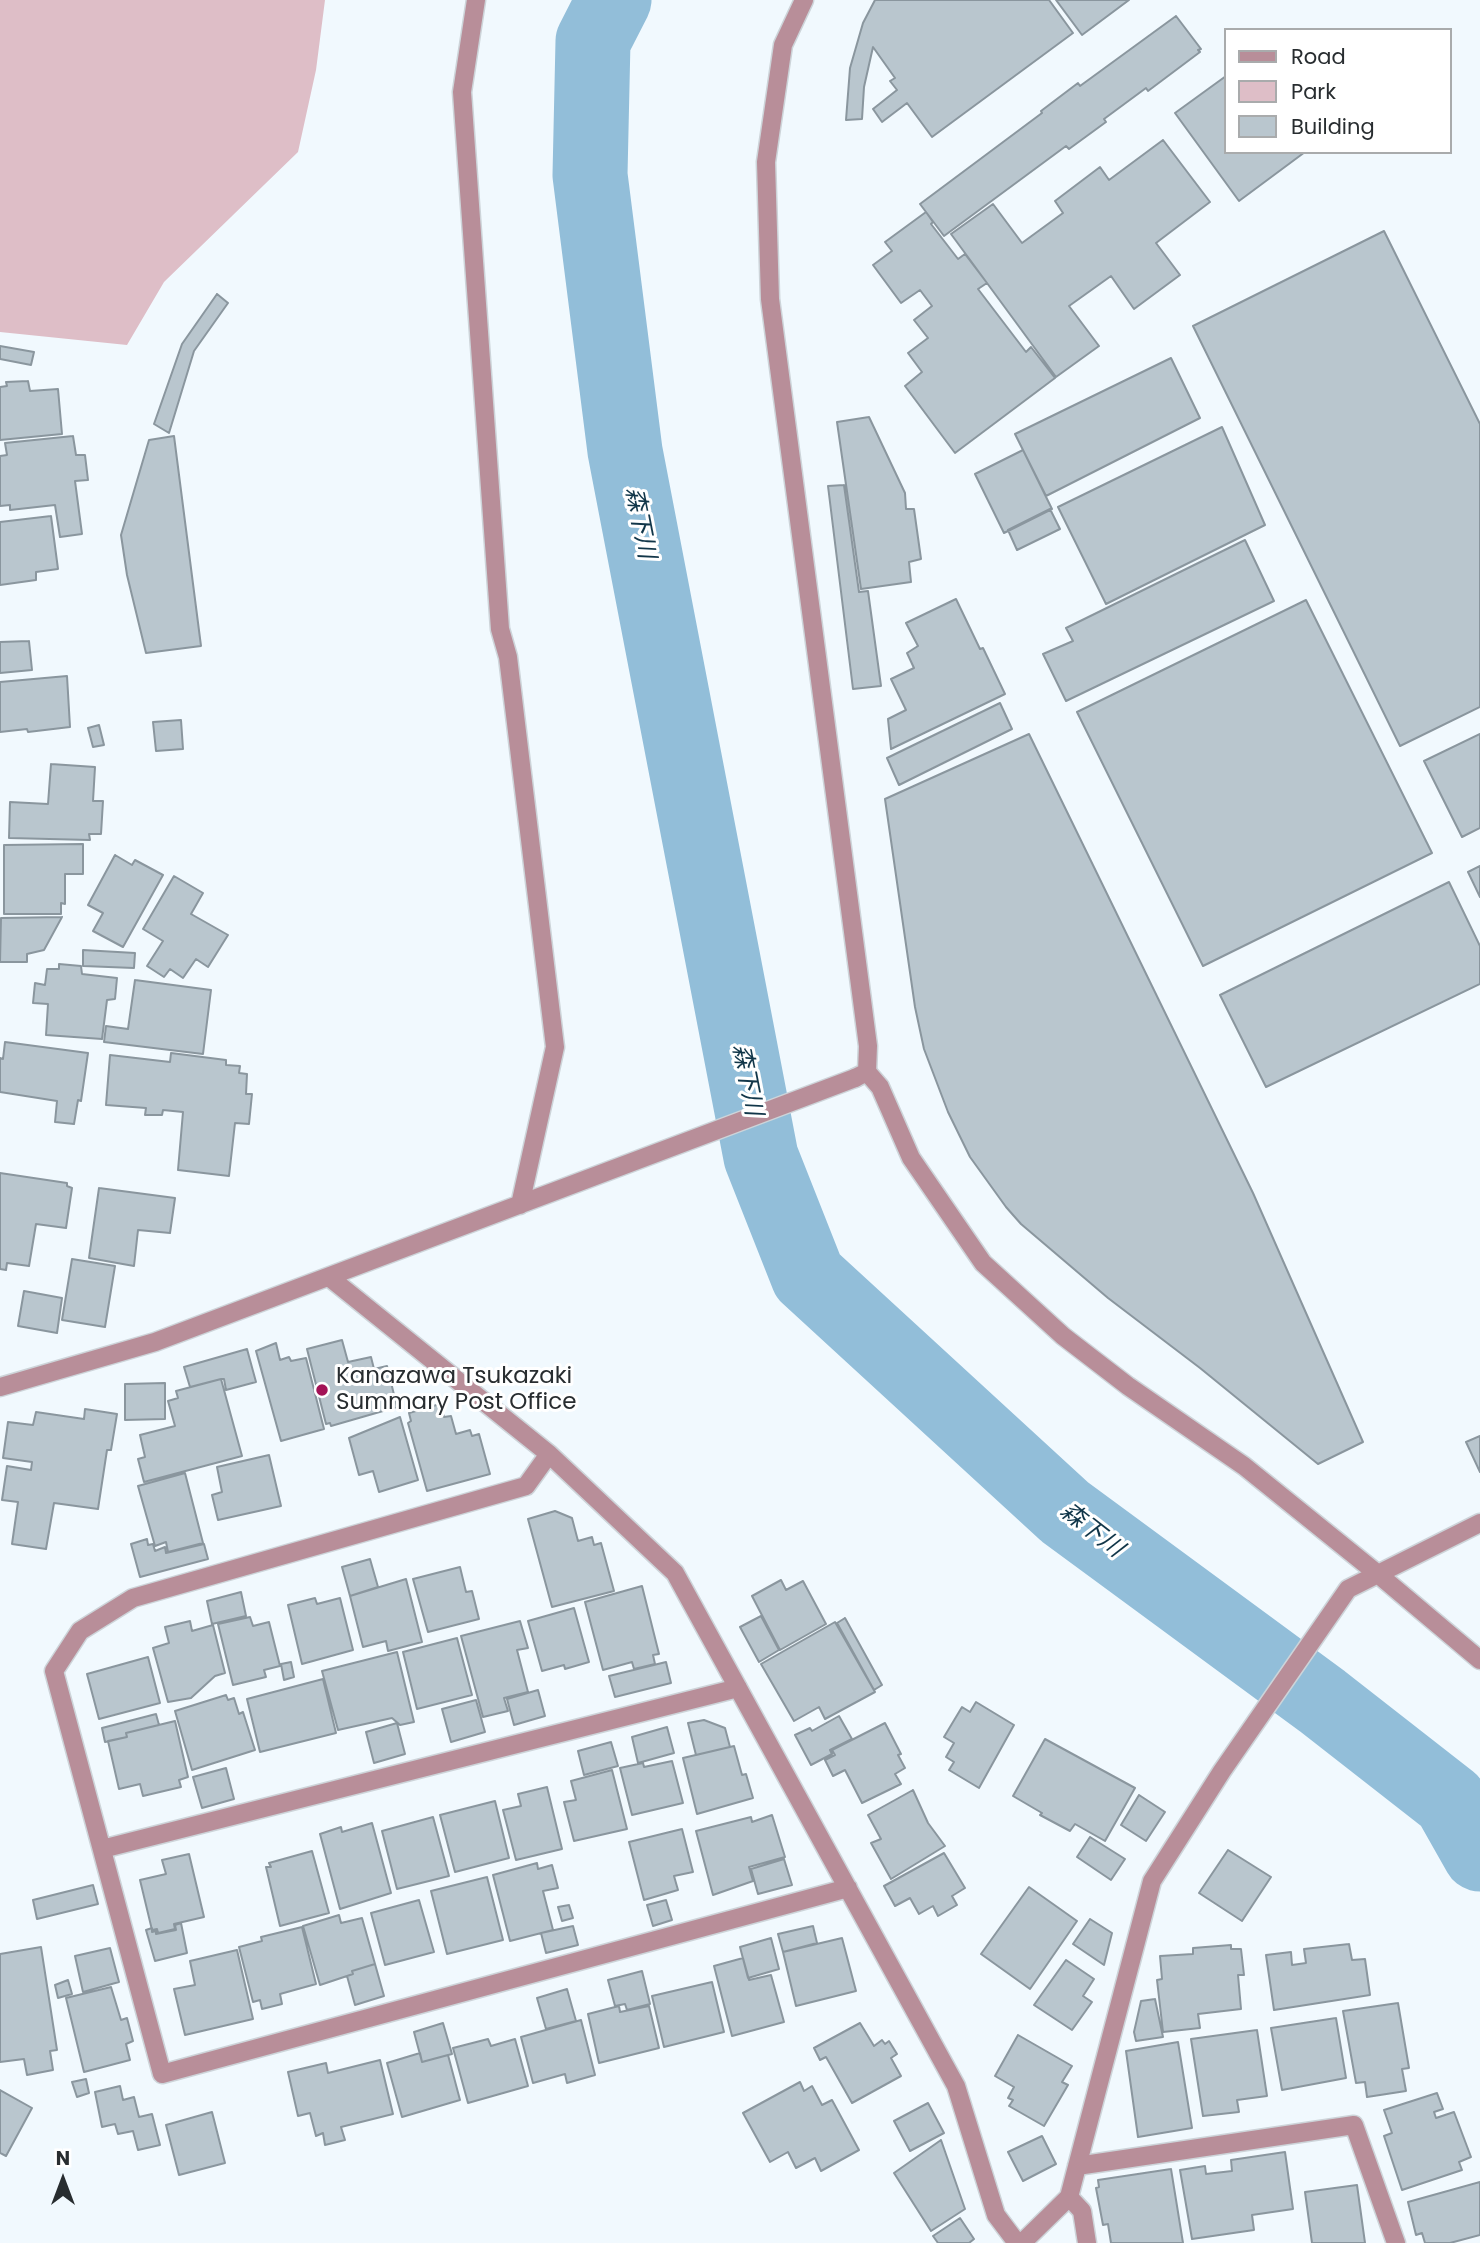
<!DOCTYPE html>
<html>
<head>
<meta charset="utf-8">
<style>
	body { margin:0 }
	#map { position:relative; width:1480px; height:2243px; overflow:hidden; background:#f1f9fe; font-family:Poppins,sans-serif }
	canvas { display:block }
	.legend { position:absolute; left:1224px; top:28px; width:228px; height:126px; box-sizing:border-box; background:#fff; border:2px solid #a9abac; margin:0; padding:9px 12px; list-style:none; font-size:21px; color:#282d30 }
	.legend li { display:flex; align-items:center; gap:14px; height:35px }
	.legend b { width:35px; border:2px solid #a9abac }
	.north { position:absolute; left:28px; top:2145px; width:70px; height:70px; -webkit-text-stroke:5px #fff; paint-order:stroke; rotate:0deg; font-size:19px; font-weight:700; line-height:28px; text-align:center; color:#282d30 }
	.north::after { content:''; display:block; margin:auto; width:24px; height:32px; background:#282d30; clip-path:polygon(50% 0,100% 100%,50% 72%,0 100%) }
</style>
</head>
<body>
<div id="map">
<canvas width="1480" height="2243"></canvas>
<ul class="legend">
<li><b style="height:9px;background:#b88e99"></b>Road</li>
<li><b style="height:19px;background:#debec7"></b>Park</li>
<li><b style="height:19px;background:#b9c6ce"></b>Building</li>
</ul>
<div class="north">N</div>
</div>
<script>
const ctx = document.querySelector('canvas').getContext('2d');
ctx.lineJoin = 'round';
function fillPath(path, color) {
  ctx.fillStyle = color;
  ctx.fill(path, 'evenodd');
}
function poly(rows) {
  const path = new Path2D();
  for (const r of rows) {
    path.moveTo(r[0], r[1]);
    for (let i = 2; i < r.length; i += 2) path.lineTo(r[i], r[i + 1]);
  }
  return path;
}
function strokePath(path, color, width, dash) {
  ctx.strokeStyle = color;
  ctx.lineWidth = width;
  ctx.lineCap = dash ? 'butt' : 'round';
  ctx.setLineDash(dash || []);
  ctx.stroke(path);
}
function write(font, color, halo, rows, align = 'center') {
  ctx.font = font + ' Poppins,"Noto Sans JP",sans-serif';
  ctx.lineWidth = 6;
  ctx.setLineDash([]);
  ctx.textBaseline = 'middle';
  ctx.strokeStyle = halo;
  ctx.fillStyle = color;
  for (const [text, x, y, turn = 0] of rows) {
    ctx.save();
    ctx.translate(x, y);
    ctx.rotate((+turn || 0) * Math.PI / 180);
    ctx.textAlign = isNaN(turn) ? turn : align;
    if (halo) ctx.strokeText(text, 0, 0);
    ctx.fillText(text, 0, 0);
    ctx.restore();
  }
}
fillPath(poly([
	[0,0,325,0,316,70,298,152,164,282,127,345,0,332]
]), '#debec7');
strokePath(poly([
	[614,0,593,41,590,175,625,451,761,1157,808,1276,1065,1512,1322,1701,1450,1801,1480,1854]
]), '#92bed9', 75);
const building = poly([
	[875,0,1049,0,1073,33,932,137,907,103,882,122,873,109,897,90,890,81,895,78,873,47,864,87,862,119,846,120,850,68,863,23,875,0],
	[1056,0,1129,0,1082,35,1056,0],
	[1176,16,1201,49,1198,50,1200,52,1148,91,1146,88,1104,119,1106,122,1069,149,1066,146,944,236,920,204,1042,113,1041,111,1078,83,1080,86,1176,16],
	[1226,76,1226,152,1305,152,1239,201,1175,113,1226,76],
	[1163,140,1210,202,1156,243,1180,275,1134,309,1111,276,1069,306,1099,346,1056,377,951,234,993,204,1022,243,1063,213,1055,201,1100,167,1109,180,1163,140],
	[926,212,933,222,931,224,958,259,965,254,987,283,978,289,1026,352,1031,347,1055,378,955,453,905,386,922,372,908,353,928,338,914,320,932,306,920,290,901,303,873,265,892,251,885,242,926,212],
	[1384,231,1480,424,1480,707,1400,746,1193,326,1384,231],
	[217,294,228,303,194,351,169,433,154,424,182,344,217,294],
	[0,346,34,352,31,365,0,359,0,346],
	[1171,358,1200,418,1046,496,1015,434,1171,358],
	[28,381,30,391,58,389,62,434,0,440,0,387,7,386,6,382,28,381],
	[869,417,905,493,906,509,914,509,921,559,909,562,911,582,861,589,837,422,869,417],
	[1222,427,1265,525,1106,604,1058,507,1222,427],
	[73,436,76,455,85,455,88,480,75,481,82,534,60,537,55,505,10,510,10,505,0,506,0,456,7,455,5,443,73,436],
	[174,436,201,646,146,653,127,575,121,535,149,440,174,436],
	[1023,450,1052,509,1004,533,975,474,1023,450],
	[844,485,859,592,868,591,881,686,853,689,828,486,844,485],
	[1050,509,1060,529,1017,550,1008,530,1050,509],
	[51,516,58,569,36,572,36,580,0,585,0,522,51,516],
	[1245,540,1274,601,1066,701,1043,654,1073,641,1066,628,1245,540],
	[956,599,980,649,983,648,1005,694,891,749,888,719,906,710,891,679,914,668,907,653,918,646,906,623,956,599],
	[1306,600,1432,853,1203,966,1077,712,1306,600],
	[29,641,32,670,0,673,0,642,29,641],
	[67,676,70,727,28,732,27,729,0,732,0,682,67,676],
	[1000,703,1012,729,899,785,887,758,1000,703],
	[181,720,183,749,156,751,153,722,181,720],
	[99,725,104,745,93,747,88,728,99,725],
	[1029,734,1253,1193,1363,1442,1318,1464,1200,1368,1108,1298,1021,1224,1006,1207,970,1157,948,1112,924,1049,915,1007,885,799,1029,734],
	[1480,734,1480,828,1462,837,1424,761,1480,734],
	[51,764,95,767,93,801,103,801,101,834,89,834,90,840,9,838,10,802,48,804,51,764],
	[83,844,83,874,65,874,65,904,61,903,61,914,4,914,4,845,83,844],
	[115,855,132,865,135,860,163,875,123,947,93,931,103,913,88,905,115,855],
	[1480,866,1480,897,1468,872,1480,866],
	[174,876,203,893,191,914,228,935,208,967,196,959,183,978,170,969,164,977,147,966,163,941,143,929,174,876],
	[1449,882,1480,946,1480,984,1266,1087,1220,995,1449,882],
	[62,917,44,950,27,954,27,962,0,962,1,918,62,917],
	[83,950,135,953,134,968,83,966,83,950],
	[59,964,81,966,82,974,117,978,115,999,107,1000,102,1039,46,1035,48,1004,33,1003,35,983,45,985,47,969,59,969,59,964],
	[135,980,211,990,203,1054,104,1042,106,1026,128,1029,135,980],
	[5,1042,88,1053,81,1101,78,1100,74,1124,55,1122,57,1101,0,1092,0,1058,3,1059,5,1042],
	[171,1053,226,1060,226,1065,240,1066,239,1073,247,1074,246,1094,252,1094,249,1124,235,1123,229,1176,178,1170,183,1112,163,1110,162,1115,145,1115,146,1108,106,1105,110,1055,170,1062,171,1053],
	[0,1173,67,1183,67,1186,72,1188,66,1228,36,1224,29,1266,7,1263,6,1270,0,1269,0,1173],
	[99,1188,175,1198,170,1233,138,1230,134,1266,89,1258,99,1188],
	[72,1259,115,1266,105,1327,62,1320,72,1259],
	[24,1291,62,1298,57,1333,18,1326,24,1291],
	[342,1340,348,1362,371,1357,374,1369,387,1366,397,1407,331,1426,330,1423,326,1424,307,1349,342,1340],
	[276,1343,280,1360,289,1357,291,1361,306,1358,324,1429,281,1441,256,1351,276,1343],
	[247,1349,256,1382,226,1390,224,1379,221,1379,190,1387,184,1367,247,1349],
	[221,1379,242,1456,144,1482,138,1459,145,1457,140,1435,175,1426,168,1401,178,1398,176,1391,221,1379],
	[165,1383,165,1419,125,1420,125,1384,165,1383],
	[440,1404,444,1417,451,1416,456,1434,470,1430,472,1436,479,1434,490,1474,427,1491,408,1423,411,1421,409,1413,440,1404],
	[85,1409,117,1414,111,1450,107,1450,98,1509,54,1503,46,1549,12,1544,18,1502,2,1500,7,1466,31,1470,32,1462,3,1458,8,1422,33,1425,36,1412,84,1419,85,1409],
	[400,1417,418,1480,379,1492,373,1471,359,1475,349,1438,400,1417],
	[1480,1436,1480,1472,1466,1442,1480,1436],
	[269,1455,281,1506,218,1520,212,1495,222,1492,217,1467,269,1455],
	[185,1473,203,1543,168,1552,166,1542,155,1546,138,1486,185,1473],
	[555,1511,572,1518,578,1541,592,1537,594,1545,601,1543,614,1591,552,1607,528,1519,555,1511],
	[147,1539,148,1545,153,1544,155,1551,165,1547,166,1553,204,1544,208,1559,140,1577,131,1544,147,1539],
	[370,1559,378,1587,350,1596,342,1567,370,1559],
	[460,1567,466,1592,472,1591,479,1619,428,1632,413,1579,460,1567],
	[406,1579,422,1642,388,1651,386,1641,363,1647,350,1596,406,1579],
	[781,1580,786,1590,803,1581,826,1624,780,1650,752,1596,781,1580],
	[642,1586,659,1654,653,1655,655,1664,634,1669,632,1662,603,1670,585,1602,642,1586],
	[241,1592,246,1616,212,1624,207,1601,241,1592],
	[315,1598,317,1604,340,1598,353,1650,302,1664,288,1605,315,1598],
	[574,1608,589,1662,565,1669,564,1665,542,1671,528,1621,574,1608],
	[761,1616,779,1650,759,1662,740,1627,761,1616],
	[250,1617,253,1626,269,1622,280,1666,264,1670,266,1677,233,1685,218,1624,250,1617],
	[845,1618,882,1685,874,1690,837,1623,845,1618],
	[190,1621,192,1631,213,1625,225,1673,215,1676,191,1698,168,1702,153,1648,169,1643,165,1627,190,1621],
	[520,1621,528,1648,517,1650,528,1692,504,1698,508,1711,483,1717,461,1636,520,1621],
	[835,1622,875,1692,825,1719,819,1707,794,1721,761,1664,835,1622],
	[457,1638,472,1695,417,1709,403,1652,457,1638],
	[397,1652,414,1722,400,1725,392,1718,338,1730,322,1671,397,1652],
	[148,1657,160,1703,99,1719,87,1674,148,1657],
	[291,1662,294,1677,284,1680,281,1664,291,1662],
	[666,1662,671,1683,615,1697,609,1676,666,1662],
	[323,1679,336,1733,260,1752,247,1699,323,1679],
	[538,1690,545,1716,514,1725,507,1699,538,1690],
	[226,1695,228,1700,234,1698,239,1714,243,1712,255,1750,192,1770,175,1711,226,1695],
	[476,1700,485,1732,451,1742,442,1709,476,1700],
	[976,1702,1014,1725,979,1788,949,1770,954,1762,946,1757,954,1743,944,1737,962,1707,970,1712,976,1702],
	[156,1714,159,1725,126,1733,127,1737,105,1742,102,1728,156,1714],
	[839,1716,852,1739,830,1750,832,1754,811,1765,795,1735,810,1728,812,1731,839,1716],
	[704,1720,725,1728,730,1747,696,1755,688,1723,704,1720],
	[175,1721,188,1777,179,1780,181,1787,143,1796,140,1784,119,1789,108,1741,127,1737,126,1733,175,1721],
	[397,1723,405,1754,374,1763,366,1732,397,1723],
	[885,1723,901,1754,898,1755,905,1768,895,1774,901,1784,862,1803,845,1770,833,1776,825,1760,835,1755,832,1750,885,1723],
	[667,1727,674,1753,638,1763,632,1737,667,1727],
	[1045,1739,1135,1788,1105,1841,1075,1824,1070,1831,1040,1815,1042,1813,1013,1796,1045,1739],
	[611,1742,618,1766,584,1775,578,1751,611,1742],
	[734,1746,742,1775,746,1774,753,1798,697,1814,683,1758,734,1746],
	[672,1761,683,1803,632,1815,620,1768,643,1763,644,1767,672,1761],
	[226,1768,234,1799,202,1808,193,1777,226,1768],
	[612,1770,627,1829,574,1841,564,1802,576,1800,571,1781,612,1770],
	[547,1787,562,1849,516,1860,503,1810,521,1806,518,1794,547,1787],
	[913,1790,928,1823,945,1846,891,1879,871,1843,881,1839,868,1815,913,1790],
	[1139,1795,1165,1812,1146,1841,1121,1825,1139,1795],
	[495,1801,509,1858,455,1872,440,1815,495,1801],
	[772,1815,785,1857,749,1867,753,1881,713,1895,696,1831,751,1817,752,1822,772,1815],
	[433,1817,449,1876,397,1889,382,1831,433,1817],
	[372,1823,391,1893,340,1909,320,1834,341,1827,342,1832,372,1823],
	[682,1829,693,1872,674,1876,678,1890,644,1900,629,1842,682,1829],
	[1090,1837,1125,1859,1111,1880,1077,1857,1090,1837],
	[1228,1850,1271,1877,1242,1921,1199,1893,1228,1850],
	[312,1851,329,1913,280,1926,266,1867,271,1867,269,1863,312,1851],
	[944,1853,965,1888,952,1896,957,1905,938,1916,933,1906,919,1914,910,1898,895,1906,884,1886,944,1853],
	[189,1854,204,1917,174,1924,175,1929,158,1933,157,1929,152,1930,140,1880,166,1874,162,1860,189,1854],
	[784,1859,792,1885,758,1894,751,1869,784,1859],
	[537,1863,538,1869,552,1865,558,1888,543,1891,553,1930,510,1941,493,1875,537,1863],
	[487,1877,503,1940,447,1954,431,1891,487,1877],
	[93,1885,98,1904,37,1919,33,1900,93,1885],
	[1029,1887,1077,1921,1030,1989,981,1954,1029,1887],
	[419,1900,434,1952,385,1965,371,1913,419,1900],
	[666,1900,672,1920,653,1926,647,1905,666,1900],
	[569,1905,573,1918,562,1921,558,1907,569,1905],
	[339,1915,341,1923,362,1918,375,1964,352,1971,353,1974,320,1985,303,1926,339,1915],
	[1090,1919,1112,1933,1104,1965,1073,1944,1090,1919],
	[181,1923,187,1953,155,1961,146,1930,152,1928,152,1932,156,1931,156,1934,176,1930,175,1925,181,1923],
	[573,1926,578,1945,546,1953,541,1933,573,1926],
	[813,1926,817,1943,783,1952,778,1934,813,1926],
	[302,1927,316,1984,280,1994,282,2004,262,2009,260,2000,253,2002,239,1947,262,1941,261,1937,302,1927],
	[771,1938,779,1969,748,1978,740,1947,771,1938],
	[842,1938,856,1991,796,2006,783,1952,842,1938],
	[1349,1944,1352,1960,1365,1959,1370,1995,1274,2010,1266,1955,1291,1952,1292,1965,1306,1963,1304,1949,1349,1944],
	[1231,1945,1231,1949,1241,1949,1244,1975,1238,1975,1241,2009,1198,2014,1200,2028,1163,2032,1157,1980,1162,1979,1160,1956,1193,1954,1193,1948,1231,1945],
	[41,1947,57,2050,50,2051,53,2070,27,2075,24,2059,0,2062,0,1954,41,1947],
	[110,1948,119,1982,83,1992,75,1956,110,1948],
	[237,1950,253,2019,185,2035,174,1989,195,1985,190,1961,237,1950],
	[743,1958,749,1980,771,1975,784,2022,732,2036,714,1966,743,1958],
	[1066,1960,1094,1979,1083,1996,1092,2002,1072,2030,1034,2005,1066,1960],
	[375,1964,384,1996,355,2005,347,1976,353,1974,352,1971,375,1964],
	[642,1971,650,2004,627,2010,625,2004,615,2006,608,1980,642,1971],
	[68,1980,72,1994,58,1998,55,1985,68,1980],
	[712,1982,724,2032,664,2047,652,1996,712,1982],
	[111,1987,121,2020,127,2018,133,2041,126,2044,130,2060,84,2072,66,1998,111,1987],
	[567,1989,576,2021,546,2029,537,1998,567,1989],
	[1155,1999,1163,2037,1136,2041,1134,2032,1141,2001,1155,1999],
	[1398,2003,1409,2068,1402,2069,1406,2091,1367,2097,1365,2082,1356,2083,1343,2011,1398,2003],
	[619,2006,620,2012,649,2006,659,2048,599,2063,588,2014,619,2006],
	[1336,2018,1346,2078,1282,2090,1271,2028,1336,2018],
	[581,2020,595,2075,567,2083,565,2074,533,2083,521,2037,581,2020],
	[443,2023,452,2054,422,2062,414,2032,443,2023],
	[860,2023,874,2046,882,2040,885,2044,889,2041,897,2054,891,2058,901,2076,852,2103,826,2057,820,2060,814,2048,860,2023],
	[1257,2030,1267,2096,1237,2100,1239,2112,1203,2116,1191,2039,1257,2030],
	[1018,2035,1072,2066,1062,2082,1068,2085,1044,2126,1009,2106,1013,2100,1008,2098,1014,2087,995,2076,1018,2035],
	[488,2039,491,2046,515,2039,528,2086,468,2103,453,2048,488,2039],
	[1178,2042,1192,2128,1138,2137,1126,2051,1178,2042],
	[420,2053,422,2062,448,2055,460,2100,402,2117,387,2063,420,2053],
	[380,2060,393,2114,341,2127,345,2140,325,2145,323,2133,316,2136,310,2113,298,2116,288,2072,326,2063,328,2073,380,2060],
	[86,2079,89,2093,77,2097,72,2082,86,2079],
	[800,2082,804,2091,812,2086,822,2105,832,2100,859,2150,821,2171,815,2158,796,2168,788,2152,770,2162,743,2113,800,2082],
	[120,2086,123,2100,134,2097,139,2117,152,2114,160,2145,138,2150,133,2131,118,2134,115,2124,102,2127,95,2092,120,2086],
	[0,2090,32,2108,6,2156,0,2153,0,2090],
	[1437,2093,1443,2109,1434,2112,1436,2118,1454,2112,1471,2157,1459,2162,1462,2170,1402,2190,1384,2136,1392,2133,1384,2110,1437,2093],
	[928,2103,944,2133,910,2151,894,2121,928,2103],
	[212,2112,225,2163,179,2175,166,2125,212,2112],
	[1042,2136,1056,2164,1023,2181,1008,2152,1042,2136],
	[941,2140,965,2209,931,2231,894,2173,941,2140],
	[1285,2152,1293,2209,1252,2215,1254,2230,1192,2239,1180,2170,1205,2166,1206,2174,1232,2171,1231,2160,1285,2152],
	[1171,2169,1183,2243,1111,2243,1108,2224,1103,2225,1096,2188,1099,2187,1098,2180,1171,2169],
	[1480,2182,1480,2235,1450,2243,1425,2243,1422,2233,1416,2235,1408,2202,1480,2182],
	[1357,2185,1365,2243,1312,2243,1305,2192,1357,2185],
	[960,2218,974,2239,969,2243,938,2243,933,2236,960,2218]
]);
fillPath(building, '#b9c6ce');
strokePath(building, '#8a969e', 2);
const minor = poly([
	[476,0,462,92,500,629,508,657,555,1047,520,1205],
	[867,1072,880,1087,911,1158,983,1263,1063,1336,1128,1386,1244,1466,1379,1575,1480,1660],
	[329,1277,549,1454,675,1573,956,2086,996,2215,1017,2243],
	[0,1387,155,1342,855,1078],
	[549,1454,526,1486,133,1598,80,1631,54,1671,162,2074,848,1888],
	[102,1849,738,1688],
	[1077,2166,1354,2125,1396,2243],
	[1069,2197,1082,2211,1087,2243],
	[1022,2243,1069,2197,1152,1881,1222,1771,1348,1589,1480,1523]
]);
const tertiary = poly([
	[804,0,783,45,766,162,770,299,868,1046,867,1072,855,1078]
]);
strokePath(minor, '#cdd4d9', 21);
strokePath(tertiary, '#cdd4d9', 21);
strokePath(minor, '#b88e99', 18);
strokePath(tertiary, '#b88e99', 18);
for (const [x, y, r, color] of [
	[322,1390,7,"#a31256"]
]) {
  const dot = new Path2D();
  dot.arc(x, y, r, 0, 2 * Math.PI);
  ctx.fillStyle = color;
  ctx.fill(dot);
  strokePath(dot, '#fff', 2.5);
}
write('23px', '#282d30', '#fff', [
	["Kanazawa Tsukazaki",336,1377],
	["Summary Post Office",336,1403]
], 'left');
write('italic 24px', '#113649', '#fff', [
	["森下川",639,523,79],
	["森下川",746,1080,79],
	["森下川",1091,1531,38]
]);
</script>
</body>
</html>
